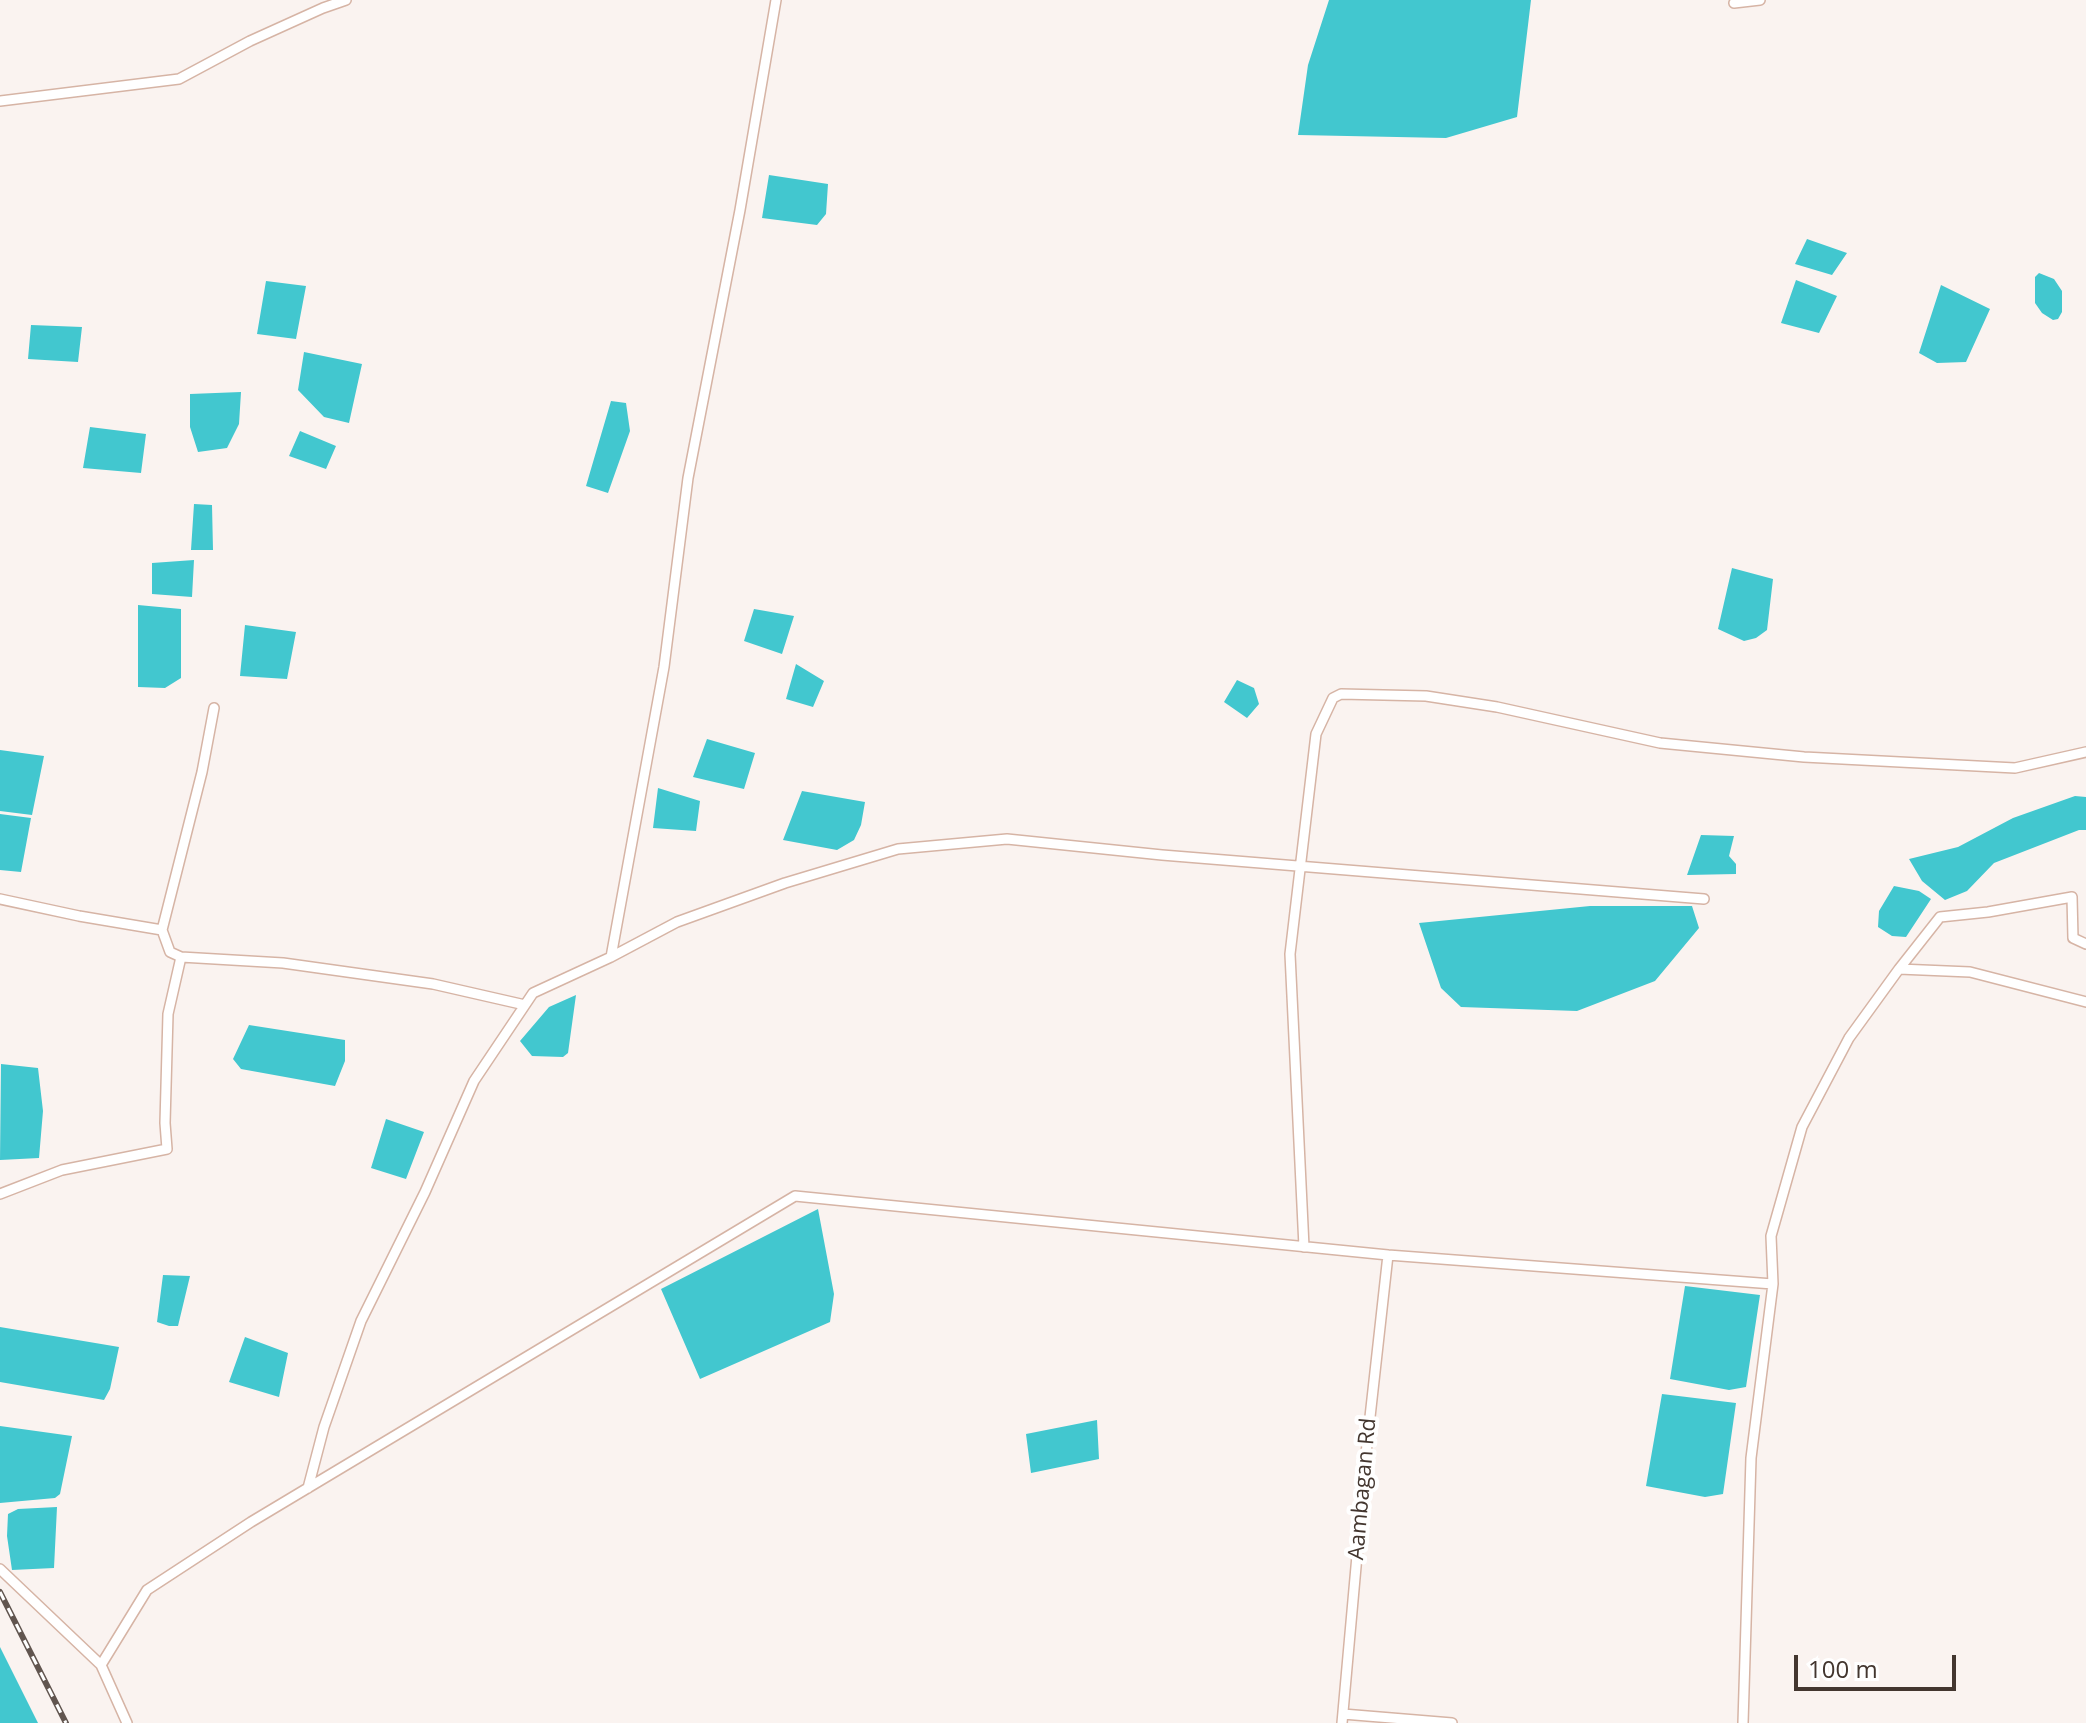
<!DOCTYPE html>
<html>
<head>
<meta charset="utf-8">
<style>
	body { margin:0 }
	#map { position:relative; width:2086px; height:1723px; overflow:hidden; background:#faf3f0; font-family:"Open Sans",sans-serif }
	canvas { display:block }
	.scale { position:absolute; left:1794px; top:1655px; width:162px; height:36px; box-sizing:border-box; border:4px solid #43362f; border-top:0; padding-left:10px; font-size:24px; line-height:28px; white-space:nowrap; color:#43362f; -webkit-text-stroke:6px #fff; paint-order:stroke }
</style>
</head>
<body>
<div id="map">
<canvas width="2086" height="1723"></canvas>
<div class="scale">100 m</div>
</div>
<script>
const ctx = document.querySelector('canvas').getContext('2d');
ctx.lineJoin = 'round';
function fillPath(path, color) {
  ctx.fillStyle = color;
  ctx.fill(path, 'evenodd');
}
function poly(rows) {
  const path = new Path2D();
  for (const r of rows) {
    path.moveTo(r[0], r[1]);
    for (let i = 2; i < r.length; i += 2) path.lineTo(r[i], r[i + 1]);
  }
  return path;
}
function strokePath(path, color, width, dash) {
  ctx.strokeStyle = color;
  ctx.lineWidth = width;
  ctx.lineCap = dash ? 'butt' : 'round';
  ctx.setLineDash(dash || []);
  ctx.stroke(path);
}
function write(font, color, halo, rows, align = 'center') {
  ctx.font = font + ' "Open Sans",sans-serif';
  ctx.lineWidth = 8;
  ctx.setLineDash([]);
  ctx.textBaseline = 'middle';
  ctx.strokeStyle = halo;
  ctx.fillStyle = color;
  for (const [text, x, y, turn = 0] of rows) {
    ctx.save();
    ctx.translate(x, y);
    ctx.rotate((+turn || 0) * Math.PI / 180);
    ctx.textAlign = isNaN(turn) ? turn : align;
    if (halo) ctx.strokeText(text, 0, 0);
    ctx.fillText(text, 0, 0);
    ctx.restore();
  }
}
fillPath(poly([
	[1329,0,1531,0,1517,117,1446,138,1298,135,1308,65],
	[769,175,828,184,826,214,817,225,762,218],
	[1807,239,1847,253,1832,275,1795,264],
	[2039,273,2054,279,2062,291,2062,312,2058,319,2053,320,2042,313,2035,303,2035,277],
	[1796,280,1837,296,1819,333,1781,323],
	[266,281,306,286,296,339,257,334],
	[1941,285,1990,309,1966,362,1937,363,1919,353],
	[31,325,82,327,78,362,28,359],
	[304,352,362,364,349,423,324,417,298,390],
	[241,392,239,424,227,448,198,452,190,427,190,394],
	[611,401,626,403,630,431,608,493,586,486],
	[90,427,146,434,141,473,83,468],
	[300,431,336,446,326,469,289,456],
	[194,504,212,505,213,550,191,550],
	[194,560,192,597,152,594,152,563],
	[1732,568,1773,579,1767,630,1756,638,1744,641,1718,629],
	[138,605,181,609,181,678,165,688,138,687],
	[754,609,794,616,782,654,744,641],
	[245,625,296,632,287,679,240,676],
	[796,664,824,681,813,707,786,699],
	[1237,680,1254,688,1259,704,1247,718,1224,702],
	[707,739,755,753,744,789,693,777],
	[0,750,44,756,32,815,0,811],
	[658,788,700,801,696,831,653,828],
	[802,791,865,802,861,825,854,840,837,850,783,840],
	[2075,796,2086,797,2086,830,2079,830,1994,863,1967,891,1945,900,1922,881,1909,859,1958,847,2013,818],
	[0,814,31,818,21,872,0,870],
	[1701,835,1734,836,1729,856,1736,864,1736,874,1687,875],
	[1894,886,1919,891,1931,899,1906,937,1892,936,1878,927,1879,911],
	[1590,906,1692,906,1699,928,1655,981,1577,1011,1461,1007,1441,988,1419,923],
	[576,995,568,1053,563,1057,532,1056,520,1041,549,1007],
	[249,1025,345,1040,345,1061,335,1086,241,1069,233,1059],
	[1,1064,38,1068,43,1111,39,1158,0,1160],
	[386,1119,424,1132,406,1179,371,1168],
	[818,1209,834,1294,830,1322,700,1379,661,1289],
	[163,1275,190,1276,178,1326,169,1326,157,1322],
	[1685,1286,1760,1295,1746,1387,1729,1390,1670,1379],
	[0,1327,119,1347,110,1389,104,1400,0,1382],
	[245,1337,288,1353,279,1397,229,1382],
	[1662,1394,1736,1403,1723,1494,1705,1497,1646,1486],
	[1097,1420,1099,1459,1031,1473,1026,1434],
	[0,1426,72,1436,60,1494,55,1498,0,1503],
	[57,1507,54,1568,12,1570,7,1536,8,1514,18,1509],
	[0,1647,38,1723,0,1723]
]), '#42c7cf');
const street = poly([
	[1734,3,1760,0],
	[0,101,179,79,250,41,323,8,346,0],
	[0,899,79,916,162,930],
	[181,957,283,963,433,984,525,1005],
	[611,957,677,922,785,883,898,849,1007,839,1162,855,1704,899],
	[1899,969,1940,917,1988,912,2072,897,2073,938,2086,944],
	[0,1194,62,1170,167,1149,165,1123,168,1014,181,957,170,952,162,930,202,772,214,708],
	[1304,1247,1290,954,1316,734,1333,698,1341,694,1426,696,1497,707,1660,743,1804,757,2015,768,2086,752],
	[308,1488,324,1427,361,1321,425,1192,474,1081,533,993,611,957,664,667,688,478,740,210,776,0],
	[0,1569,101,1665],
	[1343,1714,1452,1723],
	[127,1723,101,1665,147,1590,251,1522,795,1196,1388,1255,1773,1284],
	[1342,1723,1367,1444,1388,1255],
	[1743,1723,1751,1458,1773,1284,1771,1236,1802,1127,1849,1038,1899,969,1970,972,2086,1002]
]);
strokePath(street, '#d6b4a5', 12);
strokePath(street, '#fff', 9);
const rail = poly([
	[0,1592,66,1723]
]);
strokePath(rail, '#61554f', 6);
strokePath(rail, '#fff', 3, [9]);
write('22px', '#43362f', '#fff', [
	["Aambagan Rd",1363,1489,-85]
]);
</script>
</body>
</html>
